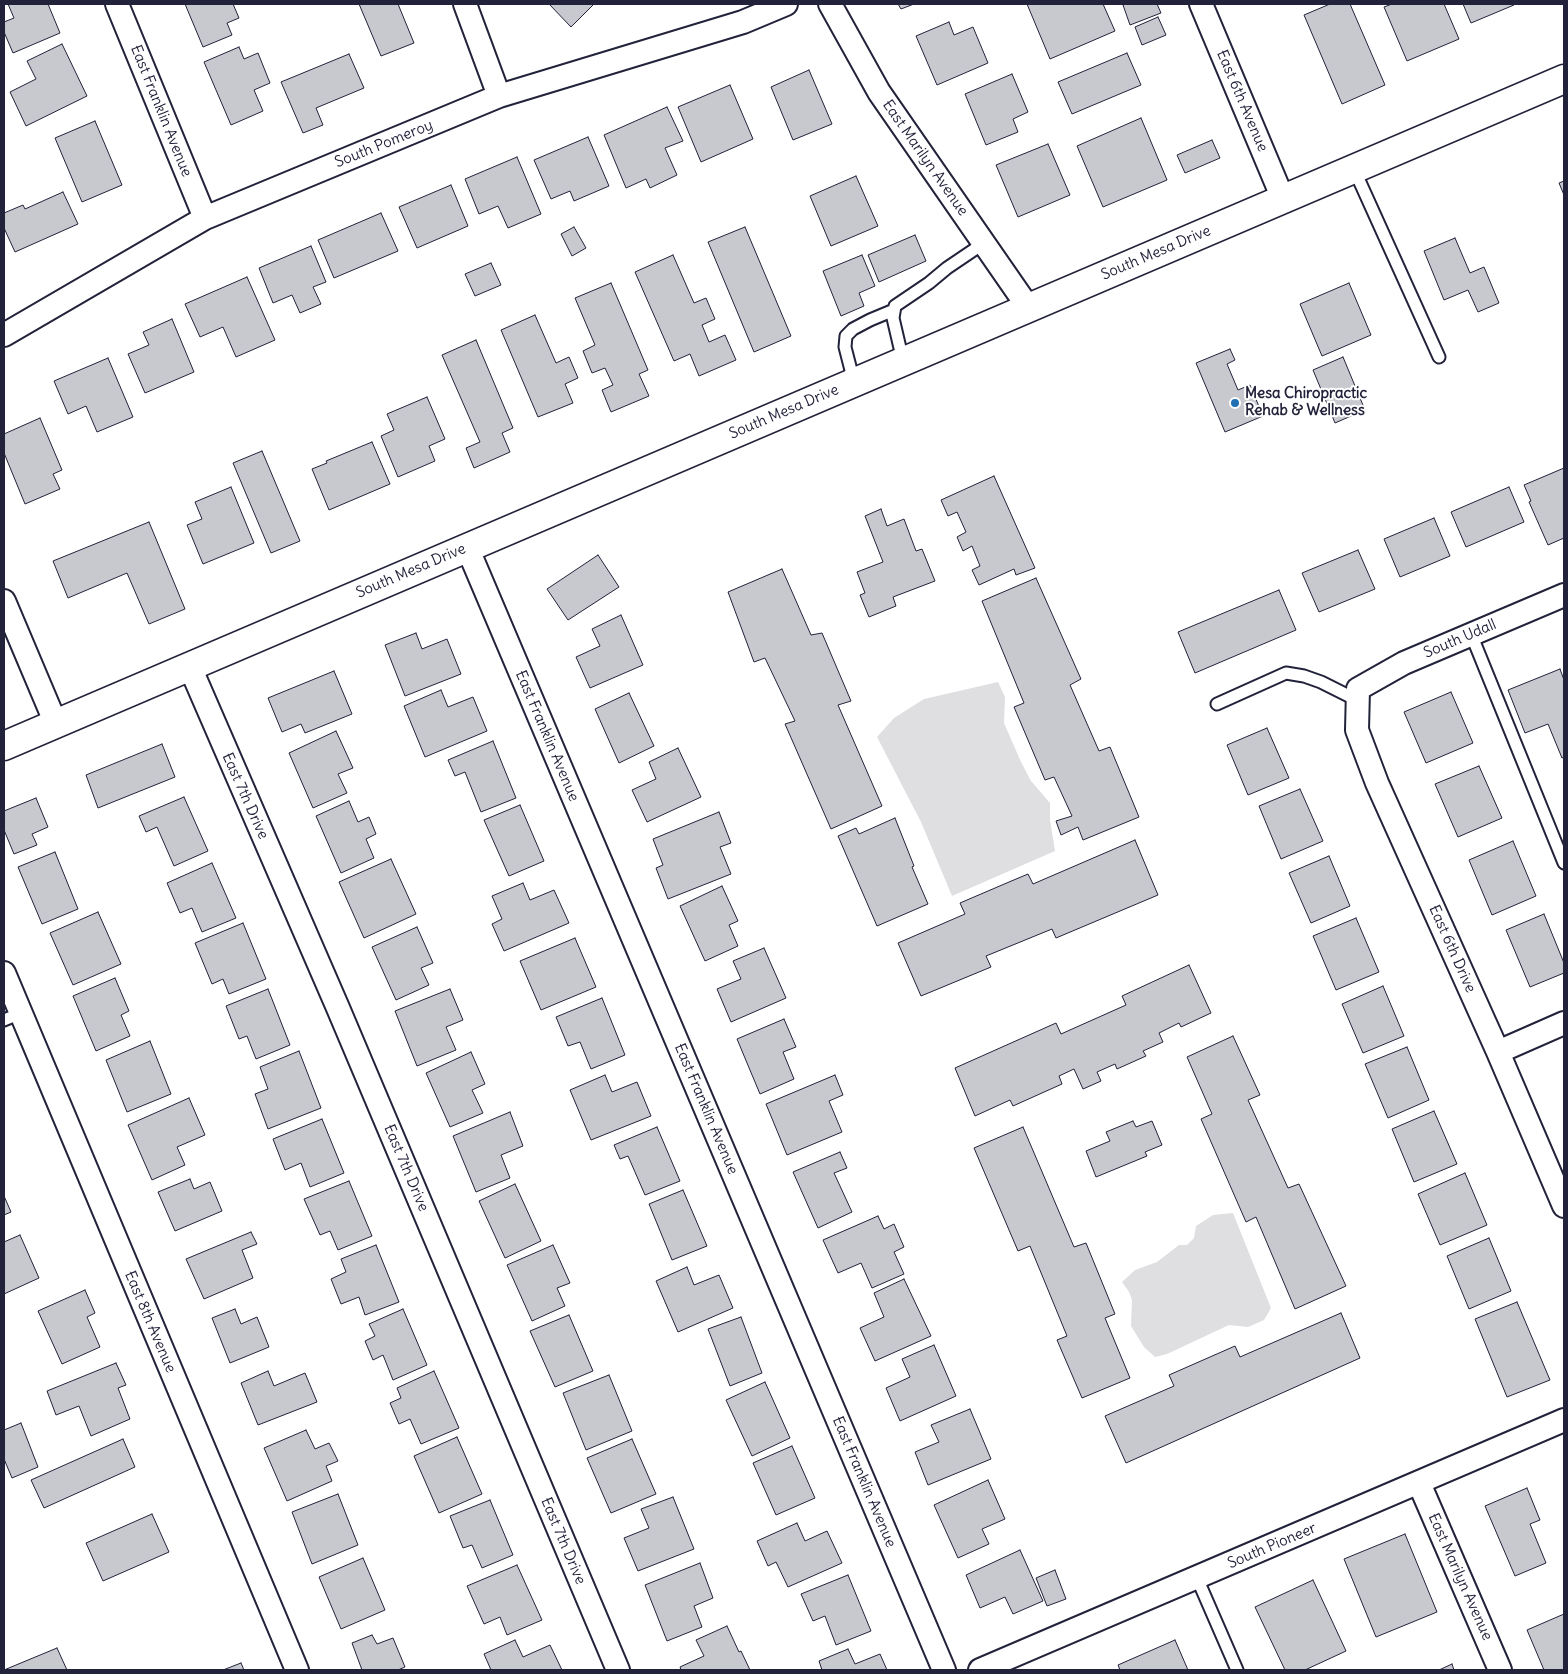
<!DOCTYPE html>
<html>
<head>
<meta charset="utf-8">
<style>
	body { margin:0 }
	#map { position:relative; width:1568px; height:1674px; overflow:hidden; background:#fff; font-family:Delius,sans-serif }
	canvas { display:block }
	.frame { position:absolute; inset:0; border:5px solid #22223b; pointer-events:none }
</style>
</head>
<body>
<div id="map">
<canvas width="1568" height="1674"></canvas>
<div class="frame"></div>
</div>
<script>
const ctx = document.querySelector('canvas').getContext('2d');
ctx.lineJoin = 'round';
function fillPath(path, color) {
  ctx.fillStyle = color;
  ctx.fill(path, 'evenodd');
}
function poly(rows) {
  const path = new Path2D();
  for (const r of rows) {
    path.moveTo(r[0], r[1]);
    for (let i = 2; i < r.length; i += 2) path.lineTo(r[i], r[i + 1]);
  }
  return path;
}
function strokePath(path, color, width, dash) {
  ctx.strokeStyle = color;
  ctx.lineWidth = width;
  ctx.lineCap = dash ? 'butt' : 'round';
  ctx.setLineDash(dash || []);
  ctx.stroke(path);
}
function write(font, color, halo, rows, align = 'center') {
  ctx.font = font + ' Delius,sans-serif';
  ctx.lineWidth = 4;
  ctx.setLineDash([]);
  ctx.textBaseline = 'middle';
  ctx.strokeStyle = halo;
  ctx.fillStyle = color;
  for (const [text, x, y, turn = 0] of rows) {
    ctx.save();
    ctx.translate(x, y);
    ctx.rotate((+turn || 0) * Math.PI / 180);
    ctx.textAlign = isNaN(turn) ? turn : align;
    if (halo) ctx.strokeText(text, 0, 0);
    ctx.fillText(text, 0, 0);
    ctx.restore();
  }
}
fillPath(poly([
	[998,682,1005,697,1004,723,1021,762,1031,781,1050,803,1050,820,1055,851,952,896,921,822,877,737,894,718,924,699],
	[1233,1213,1271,1308,1264,1320,1248,1327,1229,1325,1167,1354,1155,1357,1144,1347,1131,1326,1132,1300,1129,1292,1122,1282,1135,1270,1157,1262,1179,1245,1187,1245,1194,1238,1196,1226,1213,1215]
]), '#dfdfe2');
const building = poly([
	[8,4,48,4,60,33,13,53,4,32,4,22,14,18,8,4],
	[185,4,233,4,239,18,227,23,232,35,203,47,185,4],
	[359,4,398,4,414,43,381,56,359,4],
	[549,4,594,4,571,27,549,4],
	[898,4,914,4,901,9,898,4],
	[1027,4,1103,4,1115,31,1050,59,1027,4],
	[1126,4,1157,4,1161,13,1130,25,1123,5,1126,4],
	[1330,4,1350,4,1385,85,1342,104,1304,15,1330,4],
	[1392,4,1444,4,1459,39,1407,61,1384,7,1392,4],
	[1463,4,1513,4,1514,5,1471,23,1463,4],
	[1158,17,1166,35,1142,45,1135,27,1158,17],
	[949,22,954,35,973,27,988,63,937,85,916,36,949,22],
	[62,44,87,96,26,126,10,92,36,79,27,61,62,44],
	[239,47,244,59,258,53,270,83,254,90,263,111,231,125,204,62,239,47],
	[1127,53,1141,85,1072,114,1058,82,1127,53],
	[349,54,364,88,316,108,323,125,303,133,281,82,349,54],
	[809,70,832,124,793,140,771,87,809,70],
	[1012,74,1028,112,1013,119,1018,132,986,145,965,94,1012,74],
	[730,85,753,139,701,162,678,107,730,85],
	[667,107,683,141,665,148,677,175,650,188,646,179,626,188,604,135,667,107],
	[1141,118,1167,180,1103,207,1077,146,1141,118],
	[95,121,122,185,82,202,55,138,95,121],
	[588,137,609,186,574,201,570,191,551,199,534,160,588,137],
	[1212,140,1220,158,1185,173,1177,155,1212,140],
	[1048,144,1070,195,1018,217,996,165,1048,144],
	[517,157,541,214,508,228,498,206,479,214,465,179,517,157],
	[856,176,878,226,831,246,810,196,856,176],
	[1564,181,1564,195,1559,183,1564,181],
	[451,185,468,226,417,248,399,207,451,185],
	[63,192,78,224,15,252,4,228,4,213,23,205,25,209,63,192],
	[381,213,398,251,334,278,318,240,381,213],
	[574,227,586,248,572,256,561,234,574,227],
	[745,227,791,336,754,352,708,242,745,227],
	[915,235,926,261,879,282,868,255,915,235],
	[1455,238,1470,273,1484,267,1499,303,1478,312,1468,290,1444,300,1424,251,1455,238],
	[311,246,326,282,313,287,321,304,300,313,292,295,273,303,259,268,311,246],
	[673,255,694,303,706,298,715,319,702,325,709,342,725,335,736,360,699,376,690,354,674,361,635,272,673,255],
	[862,255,875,286,859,293,864,306,841,316,823,271,862,255],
	[491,263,501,285,475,296,465,274,491,263],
	[247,277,275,340,236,357,223,327,200,337,185,304,247,277],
	[611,283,648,370,639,374,649,396,611,412,602,390,613,385,605,368,592,373,583,351,595,345,575,298,611,283],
	[1349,283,1371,335,1322,356,1300,304,1349,283],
	[535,315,556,363,569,357,578,378,565,384,573,403,538,417,501,330,535,315],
	[172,319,194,372,145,393,128,354,149,345,143,332,172,319],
	[476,340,513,428,502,433,510,452,474,468,466,448,480,442,442,355,476,340],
	[1230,349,1235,360,1227,364,1238,390,1250,385,1263,416,1225,432,1196,363,1230,349],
	[1343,357,1365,410,1335,423,1313,370,1343,357],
	[108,358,133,417,97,432,86,406,68,414,54,381,108,358],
	[427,397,445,439,429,446,435,461,398,477,381,436,394,430,387,414,427,397],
	[40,418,62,470,53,474,60,489,25,504,4,453,4,434,40,418],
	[372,442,390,484,329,510,312,469,327,463,326,461,372,442],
	[262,451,300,541,271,553,233,463,262,451],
	[1564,468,1564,538,1548,545,1529,502,1531,501,1524,485,1564,468],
	[994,476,1035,568,1016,575,1014,569,979,585,972,570,980,566,972,546,963,551,957,537,966,532,957,512,948,516,941,500,994,476],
	[231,487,254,543,203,564,187,525,202,519,195,502,231,487],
	[1509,487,1524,522,1466,547,1451,512,1509,487],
	[881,509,887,526,904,519,916,551,922,549,935,581,893,597,896,606,869,617,860,595,865,593,857,572,883,562,865,516,881,509],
	[1434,518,1450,556,1400,577,1384,539,1434,518],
	[149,522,185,609,149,624,127,573,68,598,53,561,149,522],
	[1358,550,1375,589,1319,612,1302,573,1358,550],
	[598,555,619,587,568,620,547,589,598,555],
	[782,569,811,635,822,633,851,701,838,705,882,806,831,829,785,724,795,721,765,658,754,662,728,592,782,569],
	[1036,578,1081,679,1070,685,1099,751,1110,747,1139,817,1083,840,1078,827,1061,835,1056,821,1072,816,1054,777,1045,780,1014,707,1024,703,982,601,1036,578],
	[1279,590,1296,630,1195,673,1178,632,1279,590],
	[621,615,643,665,590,688,576,657,600,646,592,629,621,615],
	[416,633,422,649,447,639,461,674,405,696,385,645,416,633],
	[1560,669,1564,680,1564,757,1562,758,1548,724,1525,733,1508,690,1560,669],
	[334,671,352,714,305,733,301,724,282,732,268,698,334,671],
	[441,690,448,707,473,697,487,731,425,757,404,706,441,690],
	[1451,692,1473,743,1426,763,1404,712,1451,692],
	[629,693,654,746,619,763,595,709,629,693],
	[1267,728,1289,778,1248,795,1227,745,1267,728],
	[336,731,353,768,338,774,347,793,313,808,289,753,336,731],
	[493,741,516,798,481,812,465,772,455,776,448,760,493,741],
	[162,744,175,777,98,808,86,775,162,744],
	[678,748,701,797,647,822,632,790,656,779,649,762,678,748],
	[1479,766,1502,818,1458,837,1435,784,1479,766],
	[1300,789,1323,841,1281,859,1259,806,1300,789],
	[184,797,208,851,174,866,157,827,146,832,139,816,184,797],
	[36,798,48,827,32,834,37,845,14,854,4,830,4,811,36,798],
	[349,801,358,822,369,817,376,834,366,839,374,858,341,873,316,816,349,801],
	[520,805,544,861,509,876,484,820,520,805],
	[719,812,731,843,720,847,731,874,668,899,656,868,663,865,653,839,719,812],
	[895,818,914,866,912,867,928,904,877,926,838,836,856,828,859,834,895,818],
	[1135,840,1158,895,1056,938,1052,929,986,956,991,967,921,996,898,943,965,914,960,903,1009,882,1028,874,1033,884,1135,840],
	[1513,841,1536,896,1492,915,1469,860,1513,841],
	[55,852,78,909,42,924,18,867,55,852],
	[1329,856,1350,906,1311,923,1289,873,1329,856],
	[391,859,416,914,364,938,339,882,391,859],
	[212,863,236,918,202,932,192,908,180,913,167,883,212,863],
	[523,883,530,900,554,890,569,923,504,951,492,924,502,919,492,896,523,883],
	[722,886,738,921,729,925,738,946,705,961,680,906,722,886],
	[98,912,121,964,73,985,50,933,98,912],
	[1544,914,1564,963,1564,973,1530,987,1506,930,1544,914],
	[1356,918,1379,972,1336,990,1313,936,1356,918],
	[243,923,266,979,229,994,223,979,212,984,195,943,243,923],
	[417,927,433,963,421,968,429,985,396,1000,372,947,417,927],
	[575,938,596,987,541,1010,520,961,575,938],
	[764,948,786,998,731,1022,717,989,741,979,733,961,764,948],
	[1189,965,1211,1013,1181,1027,1179,1023,1159,1033,1163,1042,1143,1051,1146,1056,1117,1069,1115,1064,1097,1072,1101,1081,1083,1089,1074,1069,1059,1076,1062,1084,1013,1106,1010,1100,975,1116,955,1068,1056,1023,1061,1034,1126,1005,1122,996,1189,965],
	[115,978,129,1011,121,1015,130,1036,96,1051,73,996,115,978],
	[1383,986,1404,1036,1363,1053,1342,1004,1383,986],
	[268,989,290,1045,256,1059,247,1036,239,1039,226,1006,268,989],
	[450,989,463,1020,446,1027,456,1050,417,1066,395,1011,450,989],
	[602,998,625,1055,591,1069,580,1042,568,1046,556,1017,602,998],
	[784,1019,796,1047,783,1052,794,1079,760,1094,737,1039,784,1019],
	[1233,1036,1260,1095,1248,1100,1288,1188,1299,1184,1346,1286,1295,1309,1256,1217,1246,1222,1201,1119,1212,1114,1187,1057,1233,1036],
	[150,1041,171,1094,127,1112,106,1060,150,1041],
	[1407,1047,1429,1100,1388,1118,1365,1064,1407,1047],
	[299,1051,321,1108,268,1129,255,1094,268,1089,260,1067,299,1051],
	[471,1052,485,1084,472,1090,483,1113,450,1127,426,1073,471,1052],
	[605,1075,612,1092,637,1082,651,1116,591,1140,570,1090,605,1075],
	[835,1075,843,1095,829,1101,842,1132,787,1155,766,1104,835,1075],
	[189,1098,205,1135,177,1147,185,1165,152,1180,128,1125,189,1098],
	[1434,1111,1457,1164,1414,1182,1392,1129,1434,1111],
	[510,1112,523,1146,501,1155,510,1178,476,1192,453,1136,510,1112],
	[322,1119,344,1173,310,1187,301,1163,285,1170,273,1139,322,1119],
	[1133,1121,1136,1127,1152,1121,1162,1145,1145,1152,1147,1156,1096,1177,1086,1151,1110,1141,1106,1132,1133,1121],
	[657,1127,680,1181,645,1195,628,1156,620,1159,614,1145,657,1127],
	[1023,1127,1074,1247,1086,1243,1115,1314,1105,1318,1130,1378,1082,1398,1057,1340,1067,1336,1030,1246,1018,1251,974,1148,1023,1127],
	[840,1152,847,1168,834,1173,852,1212,818,1228,793,1172,840,1152],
	[1465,1173,1487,1225,1440,1245,1418,1194,1465,1173],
	[190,1179,194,1189,210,1182,222,1211,175,1231,158,1192,190,1179],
	[349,1181,372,1236,338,1250,330,1231,320,1235,304,1199,349,1181],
	[515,1184,541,1241,505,1258,479,1201,515,1184],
	[683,1190,707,1246,672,1260,649,1204,683,1190],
	[4,1196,11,1212,4,1215,4,1196],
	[878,1216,884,1229,894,1224,904,1247,894,1252,904,1274,872,1288,861,1263,838,1273,823,1240,878,1216],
	[251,1232,257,1244,242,1250,253,1278,204,1299,186,1259,251,1232],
	[20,1235,39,1278,4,1294,4,1242,20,1235],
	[1489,1238,1511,1291,1469,1309,1447,1256,1489,1238],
	[376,1245,399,1302,365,1315,359,1297,341,1304,331,1279,346,1272,341,1259,376,1245],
	[553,1245,570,1283,557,1288,565,1306,532,1321,507,1265,553,1245],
	[687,1267,694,1285,719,1275,733,1308,678,1332,656,1281,687,1267],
	[904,1279,931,1336,875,1361,860,1328,884,1317,874,1293,904,1279],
	[85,1290,95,1313,87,1317,100,1347,62,1364,38,1311,85,1290],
	[1517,1302,1550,1380,1507,1397,1475,1319,1517,1302],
	[235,1309,241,1324,257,1317,269,1347,230,1363,212,1318,235,1309],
	[403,1309,427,1365,393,1380,383,1355,373,1360,365,1341,375,1336,369,1324,403,1309],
	[1341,1313,1360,1358,1126,1463,1105,1416,1174,1386,1169,1375,1235,1346,1240,1357,1341,1313],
	[569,1315,593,1371,555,1387,530,1331,569,1315],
	[741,1317,762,1373,730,1386,708,1329,741,1317],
	[934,1345,956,1396,900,1421,886,1388,910,1377,902,1359,934,1345],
	[116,1363,126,1385,118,1388,130,1419,91,1436,79,1406,56,1415,47,1391,116,1363],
	[268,1371,274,1386,305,1373,317,1402,258,1425,241,1383,268,1371],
	[434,1371,459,1428,421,1444,410,1419,399,1424,390,1403,401,1398,397,1388,434,1371],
	[609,1375,632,1431,586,1450,563,1393,609,1375],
	[765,1382,790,1438,752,1456,726,1400,765,1382],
	[970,1409,991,1459,928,1485,915,1452,939,1442,931,1425,970,1409],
	[21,1423,38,1467,12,1478,4,1459,4,1430,21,1423],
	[306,1430,315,1449,329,1443,338,1461,326,1466,332,1481,287,1501,264,1448,306,1430],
	[457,1437,482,1494,439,1513,414,1456,457,1437],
	[123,1439,135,1467,44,1508,31,1480,123,1439],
	[632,1439,656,1494,611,1513,587,1458,632,1439],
	[792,1446,815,1498,776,1515,753,1463,792,1446],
	[988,1480,1005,1519,982,1529,989,1544,958,1558,934,1505,988,1480],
	[1527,1488,1540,1520,1530,1524,1546,1563,1515,1576,1485,1506,1527,1488],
	[338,1494,358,1545,312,1564,292,1512,338,1494],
	[673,1497,694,1549,638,1571,624,1538,649,1528,641,1509,673,1497],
	[490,1500,513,1555,482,1568,472,1545,463,1548,450,1516,490,1500],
	[152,1514,169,1552,103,1581,86,1543,152,1514],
	[797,1523,805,1541,827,1531,842,1563,788,1587,776,1562,768,1566,757,1541,797,1523],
	[1405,1534,1437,1612,1376,1637,1344,1559,1405,1534],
	[1020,1550,1043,1601,1013,1614,1005,1597,980,1608,966,1575,1020,1550],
	[363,1558,385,1610,341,1629,319,1577,363,1558],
	[700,1563,713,1598,694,1606,702,1627,667,1641,645,1585,700,1563],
	[517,1565,542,1620,507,1635,500,1617,484,1624,467,1586,517,1565],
	[1055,1570,1066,1599,1047,1606,1036,1578,1055,1570],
	[848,1575,871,1631,836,1645,825,1616,813,1621,801,1594,848,1575],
	[1313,1580,1346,1651,1305,1670,1285,1670,1255,1607,1313,1580],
	[1564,1614,1564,1670,1544,1670,1527,1630,1564,1614],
	[727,1626,739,1652,741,1651,750,1670,681,1670,680,1667,704,1656,696,1640,727,1626],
	[372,1635,377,1644,393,1638,405,1667,398,1670,362,1670,352,1643,372,1635],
	[515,1640,523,1657,550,1645,562,1670,491,1670,484,1654,515,1640],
	[1175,1640,1188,1670,1120,1670,1118,1665,1175,1640],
	[57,1648,67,1670,4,1670,57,1648],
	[848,1649,855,1664,880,1654,887,1670,822,1670,819,1661,848,1649],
	[241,1663,244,1670,223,1670,241,1663],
	[1452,1664,1454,1670,1439,1670,1452,1664]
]);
fillPath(building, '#c8c8cf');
strokePath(building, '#22223b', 1);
const service = poly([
	[1354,169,1439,357],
	[903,361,893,318,895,306,929,283,947,268,984,243],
	[854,382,845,347,846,336,853,329,870,320,894,310],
	[1471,634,1564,863],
	[1217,704,1286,673,1304,676,1321,682,1357,700],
	[4,1020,21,1013],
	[1197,1578,1237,1670]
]);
const minor = poly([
	[117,4,205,218],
	[465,4,499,96],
	[830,4,879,92,1028,307],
	[1201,4,1283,199],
	[4,335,205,218,499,96,743,22,786,4],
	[467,547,944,1670],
	[1564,595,1404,663,1358,689,1357,730,1377,783,1498,1052,1564,1206],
	[4,601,56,724],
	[190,667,338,1008,618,1670],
	[4,973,297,1670],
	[1498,1052,1564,1023],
	[1419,1483,1500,1670],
	[980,1670,1564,1420]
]);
const secondary = poly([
	[4,746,1564,79]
]);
strokePath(service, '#22223b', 15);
strokePath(minor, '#22223b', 26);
strokePath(secondary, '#22223b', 31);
strokePath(service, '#fff', 11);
strokePath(minor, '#fff', 22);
strokePath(secondary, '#fff', 28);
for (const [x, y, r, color] of [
	[1235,403,5,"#1f6fb2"]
]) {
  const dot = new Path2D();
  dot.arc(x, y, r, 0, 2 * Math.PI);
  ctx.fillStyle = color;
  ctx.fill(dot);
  strokePath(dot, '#fff', 2);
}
write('15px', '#22223b', '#fff', [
	["East 6th Avenue",1242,101,67],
	["East Franklin Avenue",161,111,68],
	["South Pomeroy",384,144,-22],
	["East Marilyn Avenue",925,158,55],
	["South Mesa Drive",1156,253,-23],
	["South Mesa Drive",784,412,-23],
	["South Mesa Drive",411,571,-23],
	["South Udall",1460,639,-23],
	["East Franklin Avenue",547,736,67],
	["East 7th Drive",245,796,66],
	["East 6th Drive",1452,949,66],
	["East Franklin Avenue",706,1109,67],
	["East 7th Drive",406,1168,67],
	["East 8th Avenue",150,1322,67],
	["East Franklin Avenue",864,1482,67],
	["East 7th Drive",563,1541,67],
	["South Pioneer",1272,1546,-23],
	["East Marilyn Avenue",1460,1577,66]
]);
write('bold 15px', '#22223b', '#fff', [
	["Mesa Chiropractic",1245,394],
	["Rehab & Wellness",1245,411]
], 'left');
</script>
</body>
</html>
